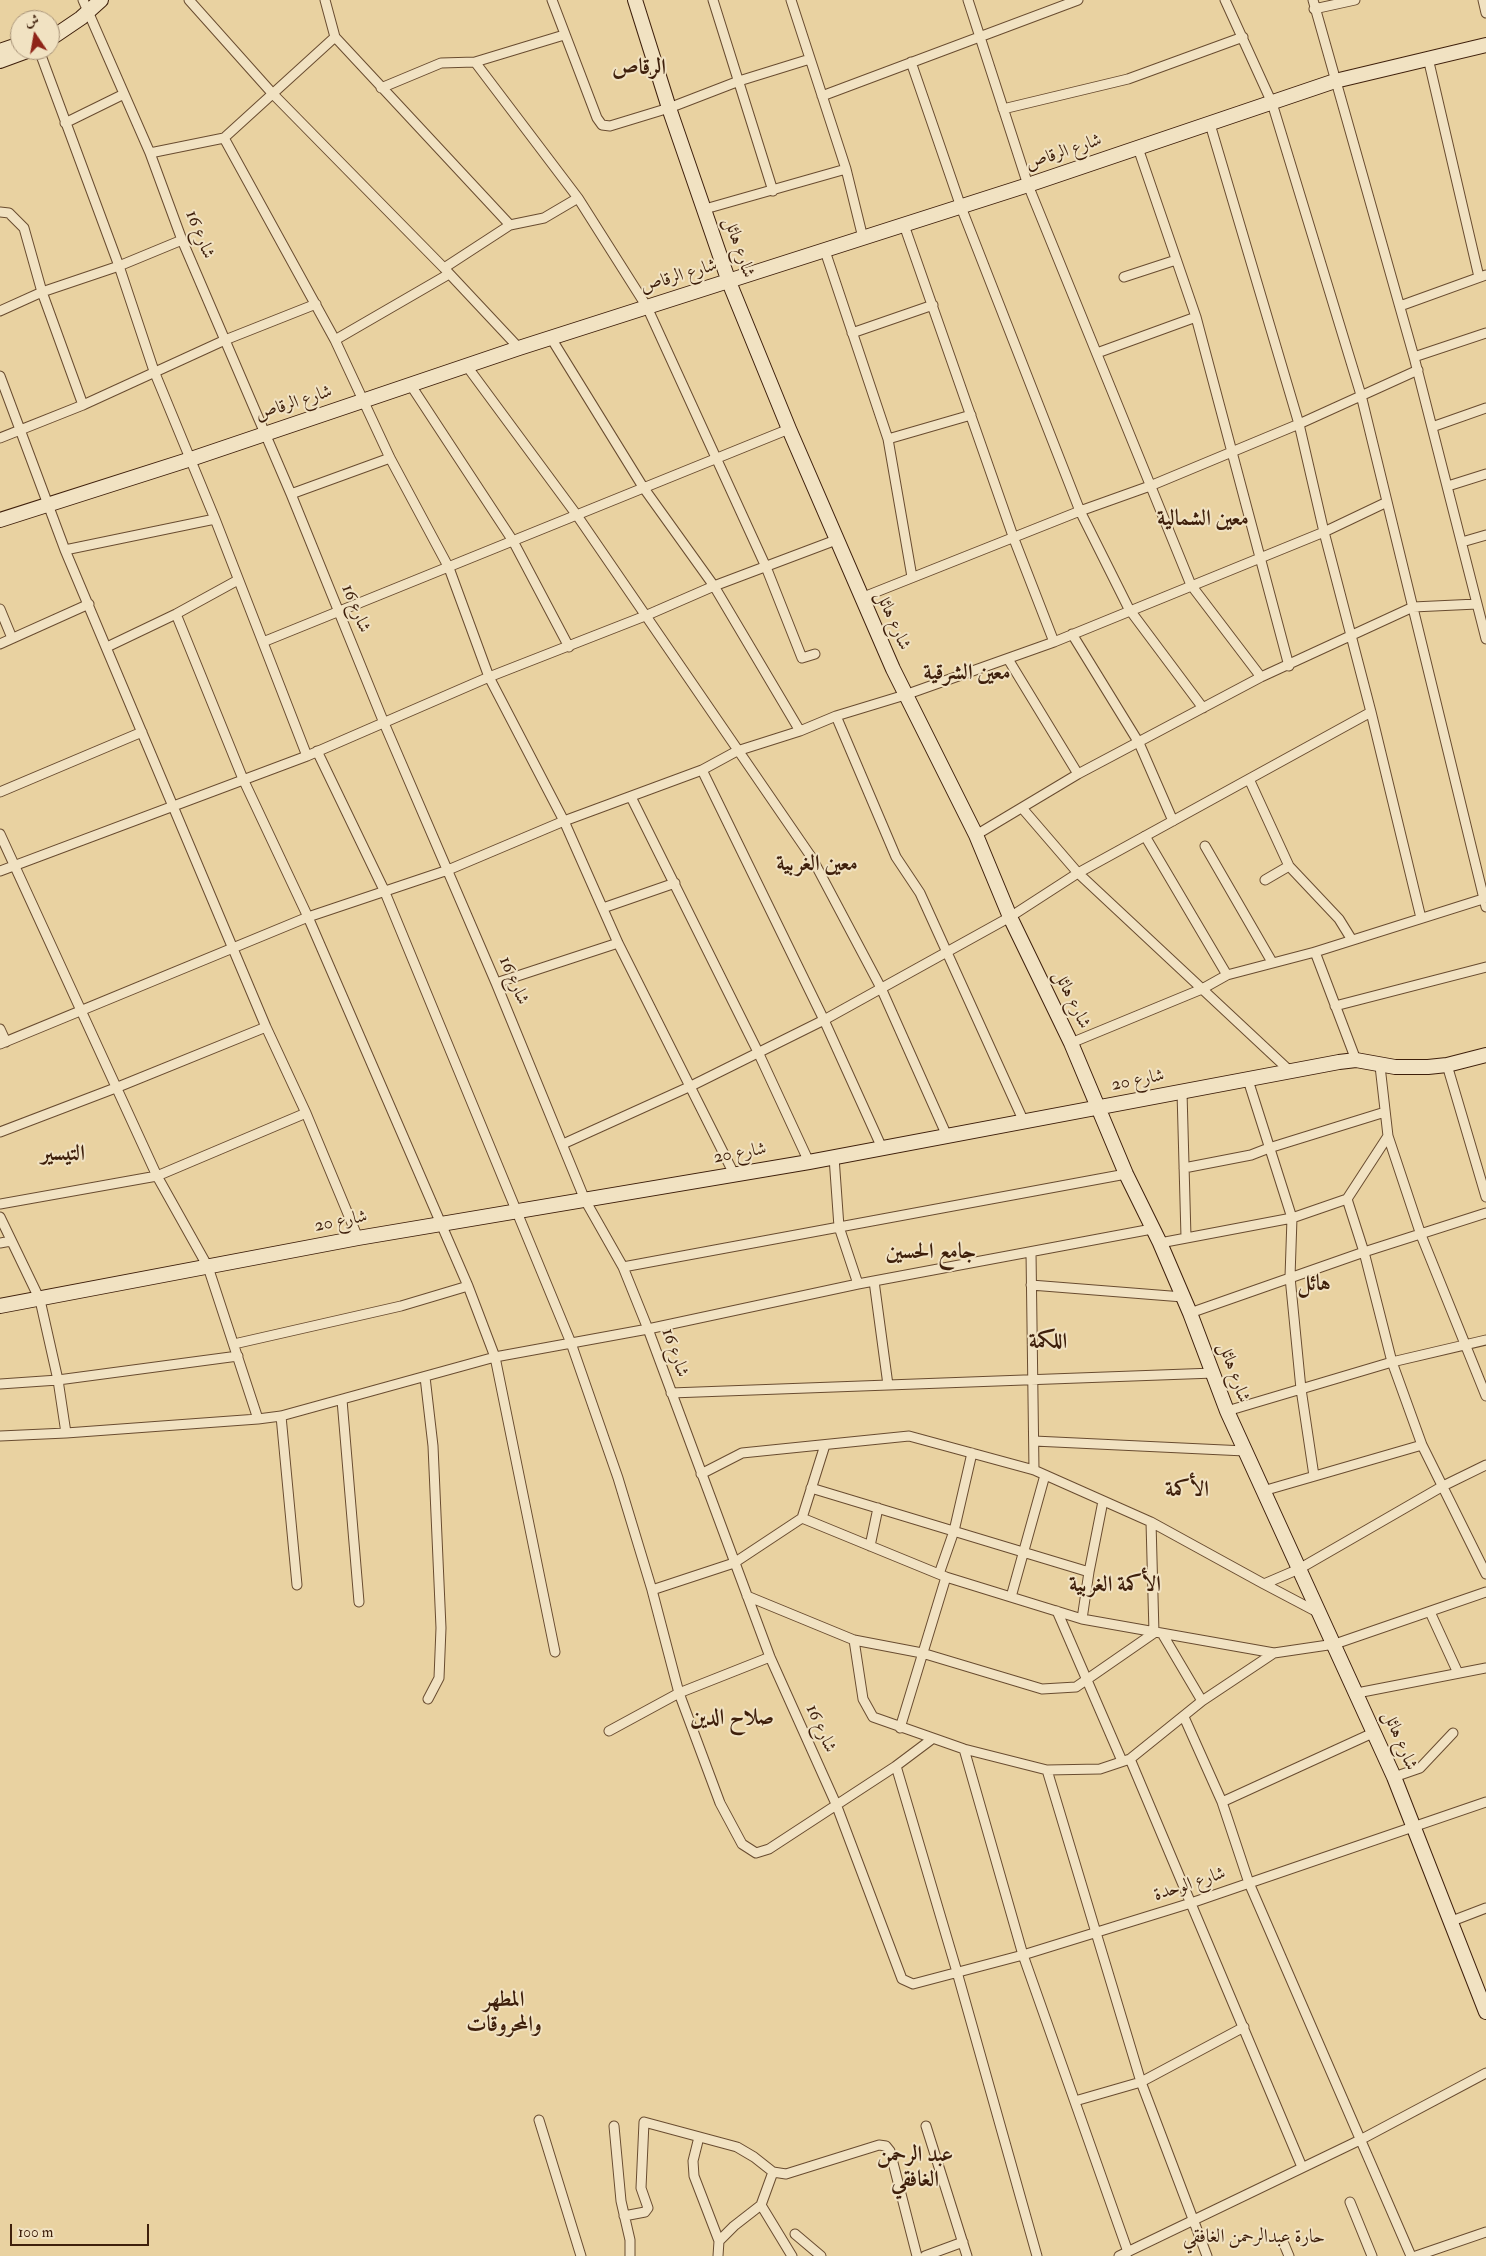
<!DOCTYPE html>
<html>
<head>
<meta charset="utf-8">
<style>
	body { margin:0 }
	#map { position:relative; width:1486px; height:2256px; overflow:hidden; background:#e9d2a1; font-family:"IM FELL Double Pica",Amiri,serif }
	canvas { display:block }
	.north { position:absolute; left:10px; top:10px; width:50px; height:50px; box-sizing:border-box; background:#f1e2c2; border:1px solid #a99479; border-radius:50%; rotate:348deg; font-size:14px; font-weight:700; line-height:20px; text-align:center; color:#3e1f0b }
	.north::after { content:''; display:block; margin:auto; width:18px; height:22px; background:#8f2418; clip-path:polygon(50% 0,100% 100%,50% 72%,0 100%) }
	.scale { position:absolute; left:10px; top:2224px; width:139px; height:22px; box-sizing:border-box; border:2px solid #3e1f0b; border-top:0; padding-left:6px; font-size:15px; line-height:18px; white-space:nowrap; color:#3e1f0b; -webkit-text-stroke:4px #f1e2c2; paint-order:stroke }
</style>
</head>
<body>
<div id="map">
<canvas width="1486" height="2256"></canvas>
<div class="north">ش</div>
<div class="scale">100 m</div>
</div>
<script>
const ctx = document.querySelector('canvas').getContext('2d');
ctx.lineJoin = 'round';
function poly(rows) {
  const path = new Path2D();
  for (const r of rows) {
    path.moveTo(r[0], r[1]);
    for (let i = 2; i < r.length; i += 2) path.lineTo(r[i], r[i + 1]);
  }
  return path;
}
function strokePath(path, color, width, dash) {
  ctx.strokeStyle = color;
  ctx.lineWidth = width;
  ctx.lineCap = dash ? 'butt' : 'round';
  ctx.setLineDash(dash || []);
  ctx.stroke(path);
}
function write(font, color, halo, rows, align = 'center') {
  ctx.font = font + ' "IM FELL Double Pica",Amiri,serif';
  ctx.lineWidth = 4;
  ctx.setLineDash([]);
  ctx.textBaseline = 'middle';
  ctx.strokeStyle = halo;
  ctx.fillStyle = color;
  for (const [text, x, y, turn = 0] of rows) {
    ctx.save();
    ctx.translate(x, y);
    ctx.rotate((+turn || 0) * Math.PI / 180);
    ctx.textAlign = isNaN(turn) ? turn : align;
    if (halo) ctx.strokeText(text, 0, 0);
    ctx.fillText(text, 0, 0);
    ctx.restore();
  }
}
const street = poly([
	[83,0,150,153,182,240,291,494,384,723,496,983,585,1200,623,1267,648,1329,770,1657,836,1804,902,1979,913,1984,1023,1955,1191,1903,1486,1802],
	[189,0,272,93,444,268,519,348],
	[325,0,335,37,510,225],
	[552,0,597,118,602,125,610,126,669,108,739,81,810,59],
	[713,0,773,191],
	[791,0,846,169,863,238],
	[968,0,1028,185,1191,585,1261,677],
	[1225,0,1272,103,1361,395,1486,907],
	[1313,0,1414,357,1486,639],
	[1483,0,1486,13],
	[1314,9,1355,0],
	[39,50,119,266,154,371,215,519,307,756],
	[1428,58,1479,277],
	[475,62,578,198,647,307,766,567,802,658,815,654],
	[911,62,961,207,1080,511,1129,609,1203,708],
	[381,88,441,63,475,62,564,35],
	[822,96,1078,0],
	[1003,109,1128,79,1243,37],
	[65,123,124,94],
	[1210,124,1299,424,1324,532,1371,712,1421,918],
	[224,138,335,340,390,458,449,568,489,677,564,821,618,943,734,1174],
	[1138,148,1196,317,1289,666],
	[150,153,224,138,335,37],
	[705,209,846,169],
	[0,212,9,213,24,228,42,292,83,405],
	[904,225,1014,539,1054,642],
	[825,251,888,439,912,577],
	[444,268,510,225,544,218,578,198],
	[1124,277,1176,260],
	[1400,306,1486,275],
	[0,311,42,292,119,266,182,240],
	[852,333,933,305],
	[551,338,643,487,714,586,800,731],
	[335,340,449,274],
	[1097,353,1196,317],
	[1414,357,1486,333],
	[466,365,576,514,812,858,881,988,947,1136],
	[0,376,65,550,266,1027,306,1113,358,1238],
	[410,384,513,541,569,647],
	[1432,427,1486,408],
	[0,438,83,405,225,340,316,304],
	[888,439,971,415],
	[1448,486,1486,474],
	[291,494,390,458],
	[1462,542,1486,535],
	[65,550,215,519],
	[861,598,1080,511,1150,486,1299,424,1418,370],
	[0,609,12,638],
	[176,614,243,779,308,917,468,1286,495,1357,555,1652],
	[1072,634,1139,743,1173,821],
	[263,642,789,429],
	[0,644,89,604],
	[107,647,176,614,238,580],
	[1008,659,1078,774],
	[836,716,896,857,920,893,1024,1122],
	[317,751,384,890,571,1343,618,1478,652,1590,679,1693,720,1803,742,1844,756,1853,769,1849,896,1766],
	[702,770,824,1020,882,1148],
	[1249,779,1289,866],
	[0,792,142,732],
	[631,797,758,1052,809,1162],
	[1022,808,1078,873,1291,1072],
	[0,834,157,1176,208,1267,258,1419],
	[976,835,1078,774,1261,677,1413,607,1477,604],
	[1145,836,1227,975],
	[1205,846,1272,962],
	[0,871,307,756,489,677,645,616,714,586,836,540],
	[1265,880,1289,866,1339,919,1352,940],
	[603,908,675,883],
	[1315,952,1356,1060],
	[496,983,618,943],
	[1335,1006,1486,967],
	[0,1029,6,1042],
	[1071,1043,1202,989,1227,975,1315,952,1486,898],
	[0,1044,308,917,448,870,564,821,702,770,737,751,800,731,836,716,905,695,1054,642,1324,532,1387,502],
	[1447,1065,1486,1197],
	[1380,1066,1388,1136,1421,1235,1486,1396],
	[1248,1080,1292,1218,1290,1277,1301,1389,1314,1476],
	[1182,1092,1186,1237],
	[0,1132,118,1087,266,1027],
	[563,1144,691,1086,824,1020,1010,917,1078,873,1371,712],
	[834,1157,839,1227,858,1284],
	[1184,1168,1251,1155,1269,1148,1385,1112],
	[1347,1199,1364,1252,1392,1362,1422,1445,1486,1574],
	[0,1204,157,1176,306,1113],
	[0,1217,40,1300,58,1380,66,1433],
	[0,1243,11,1241],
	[1160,1243,1292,1218,1347,1199,1388,1136],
	[1031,1252,1034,1470],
	[623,1267,1126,1174],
	[874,1281,888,1385],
	[1031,1285,1183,1297],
	[1190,1313,1364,1252,1486,1213],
	[234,1344,401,1306,468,1286],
	[425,1377,433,1446,441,1628,439,1678,428,1699],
	[0,1384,58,1380,238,1356],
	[671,1393,1214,1373],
	[342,1400,359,1602],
	[1227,1411,1392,1362,1486,1340],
	[281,1416,297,1585],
	[0,1436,66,1433,258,1419,281,1416,495,1357,648,1329,858,1284,1152,1229],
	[1034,1441,1245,1451],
	[701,1474,742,1453,909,1436,1034,1470,1151,1522,1264,1584,1299,1569,1443,1486,1486,1465],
	[811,1488,1089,1572],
	[1263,1491,1422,1445],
	[802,1518,825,1445],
	[870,1546,878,1508],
	[939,1574,954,1531,972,1453],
	[1264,1584,1319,1613],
	[652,1590,734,1563,802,1518,946,1577,1082,1619,1274,1653,1335,1644,1486,1592],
	[747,1596,854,1640,922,1653,1042,1689,1076,1687,1154,1633,1151,1522],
	[1011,1597,1045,1475],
	[1057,1611,1122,1761],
	[1430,1612,1458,1673],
	[1082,1619,1089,1572,1103,1501],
	[1163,1635,1202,1701],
	[854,1640,863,1699,873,1717,964,1749,1047,1770,1100,1769,1130,1759,1202,1701,1274,1653],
	[1357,1693,1486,1668],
	[1184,1717,1222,1802,1249,1883,1411,2256],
	[900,1728,946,1577],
	[609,1731,679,1693,770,1657],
	[932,1739,896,1766,957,1972,1037,2256],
	[964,1749,1023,1955,1128,2252],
	[1130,1759,1302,2167],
	[1047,1770,1141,2082,1207,2256],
	[1394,1777,1420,1768,1453,1733],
	[1222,1802,1375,1732],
	[1452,1921,1486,1908],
	[1075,2101,1141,2082,1244,2027],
	[539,2120,581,2256],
	[614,2126,621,2201,630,2240,630,2256],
	[926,2126,967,2256],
	[699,2137,693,2161,694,2176,719,2241,718,2256],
	[1350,2202,1372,2256],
	[761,2205,792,2256],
	[624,2216,645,2212,648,2208,641,2188,644,2122,737,2147,754,2157,773,2172,786,2174,879,2145,886,2146,890,2151,917,2256],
	[795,2234,821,2256],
	[719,2241,734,2226,761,2205,773,2172],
	[1284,2244,1289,2256],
	[925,2256,963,2242],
	[1119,2256,1360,2140,1486,2073],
	[1416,2256,1486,2232]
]);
const secondary = poly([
	[635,0,669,108,729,282,789,429,893,669,976,835,1010,917,1071,1043,1126,1174,1160,1243,1190,1313,1227,1411,1394,1777,1486,2012],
	[50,39,81,18,101,0],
	[0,51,20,44],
	[0,61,30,50],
	[0,520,191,459,519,348,1028,185,1335,81,1486,45],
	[0,1306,358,1238,809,1162,1339,1062,1356,1060,1395,1067,1428,1067,1447,1065,1486,1055]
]);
strokePath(street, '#694c30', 11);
strokePath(secondary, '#3e1f0b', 16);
strokePath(street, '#f1e2c2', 9);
strokePath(secondary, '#f1e2c2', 14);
write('18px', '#3e1f0b', '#f1e2c2', [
	["شارع الرقاص",1064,153,-19],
	["شارع 16",199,235,68],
	["شارع هائل",738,248,71],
	["شارع الرقاص",679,277,-17],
	["شارع الرقاص",294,404,-18],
	["شارع 16",355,609,68],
	["شارع هائل",892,621,66],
	["شارع 16",513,981,67],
	["شارع هائل",1071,1000,64],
	["شارع 20",1138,1081,-11],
	["شارع 20",740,1154,-10],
	["شارع 20",341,1222,-11],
	["شارع 16",674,1353,71],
	["شارع هائل",1233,1373,70],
	["شارع 16",820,1729,66],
	["شارع هائل",1399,1741,67],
	["شارع الوحدة",1190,1885,-18]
]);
write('19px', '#3e1f0b', '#f1e2c2', [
	["حارة عبدالرحمن الغافقي",1254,2238]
]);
write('bold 22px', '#3e1f0b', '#f1e2c2', [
	["الرقاص",639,69],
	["معين الشمالية",1203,520],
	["معين الشرقية",967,674],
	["معين الغربية",817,865],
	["التيسير",63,1155],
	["جامع الحسين",931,1253],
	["هائل",1314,1285],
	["اللكمة",1048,1343],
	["الأكمة",1187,1491],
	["الأكمة الغربية",1115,1586],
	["صلاح الدين",732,1719],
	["المطهر",504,2001],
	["والمحروقات",504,2026],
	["عبد الرحمن",915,2156],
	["الغافقي",915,2181]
]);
</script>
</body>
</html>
